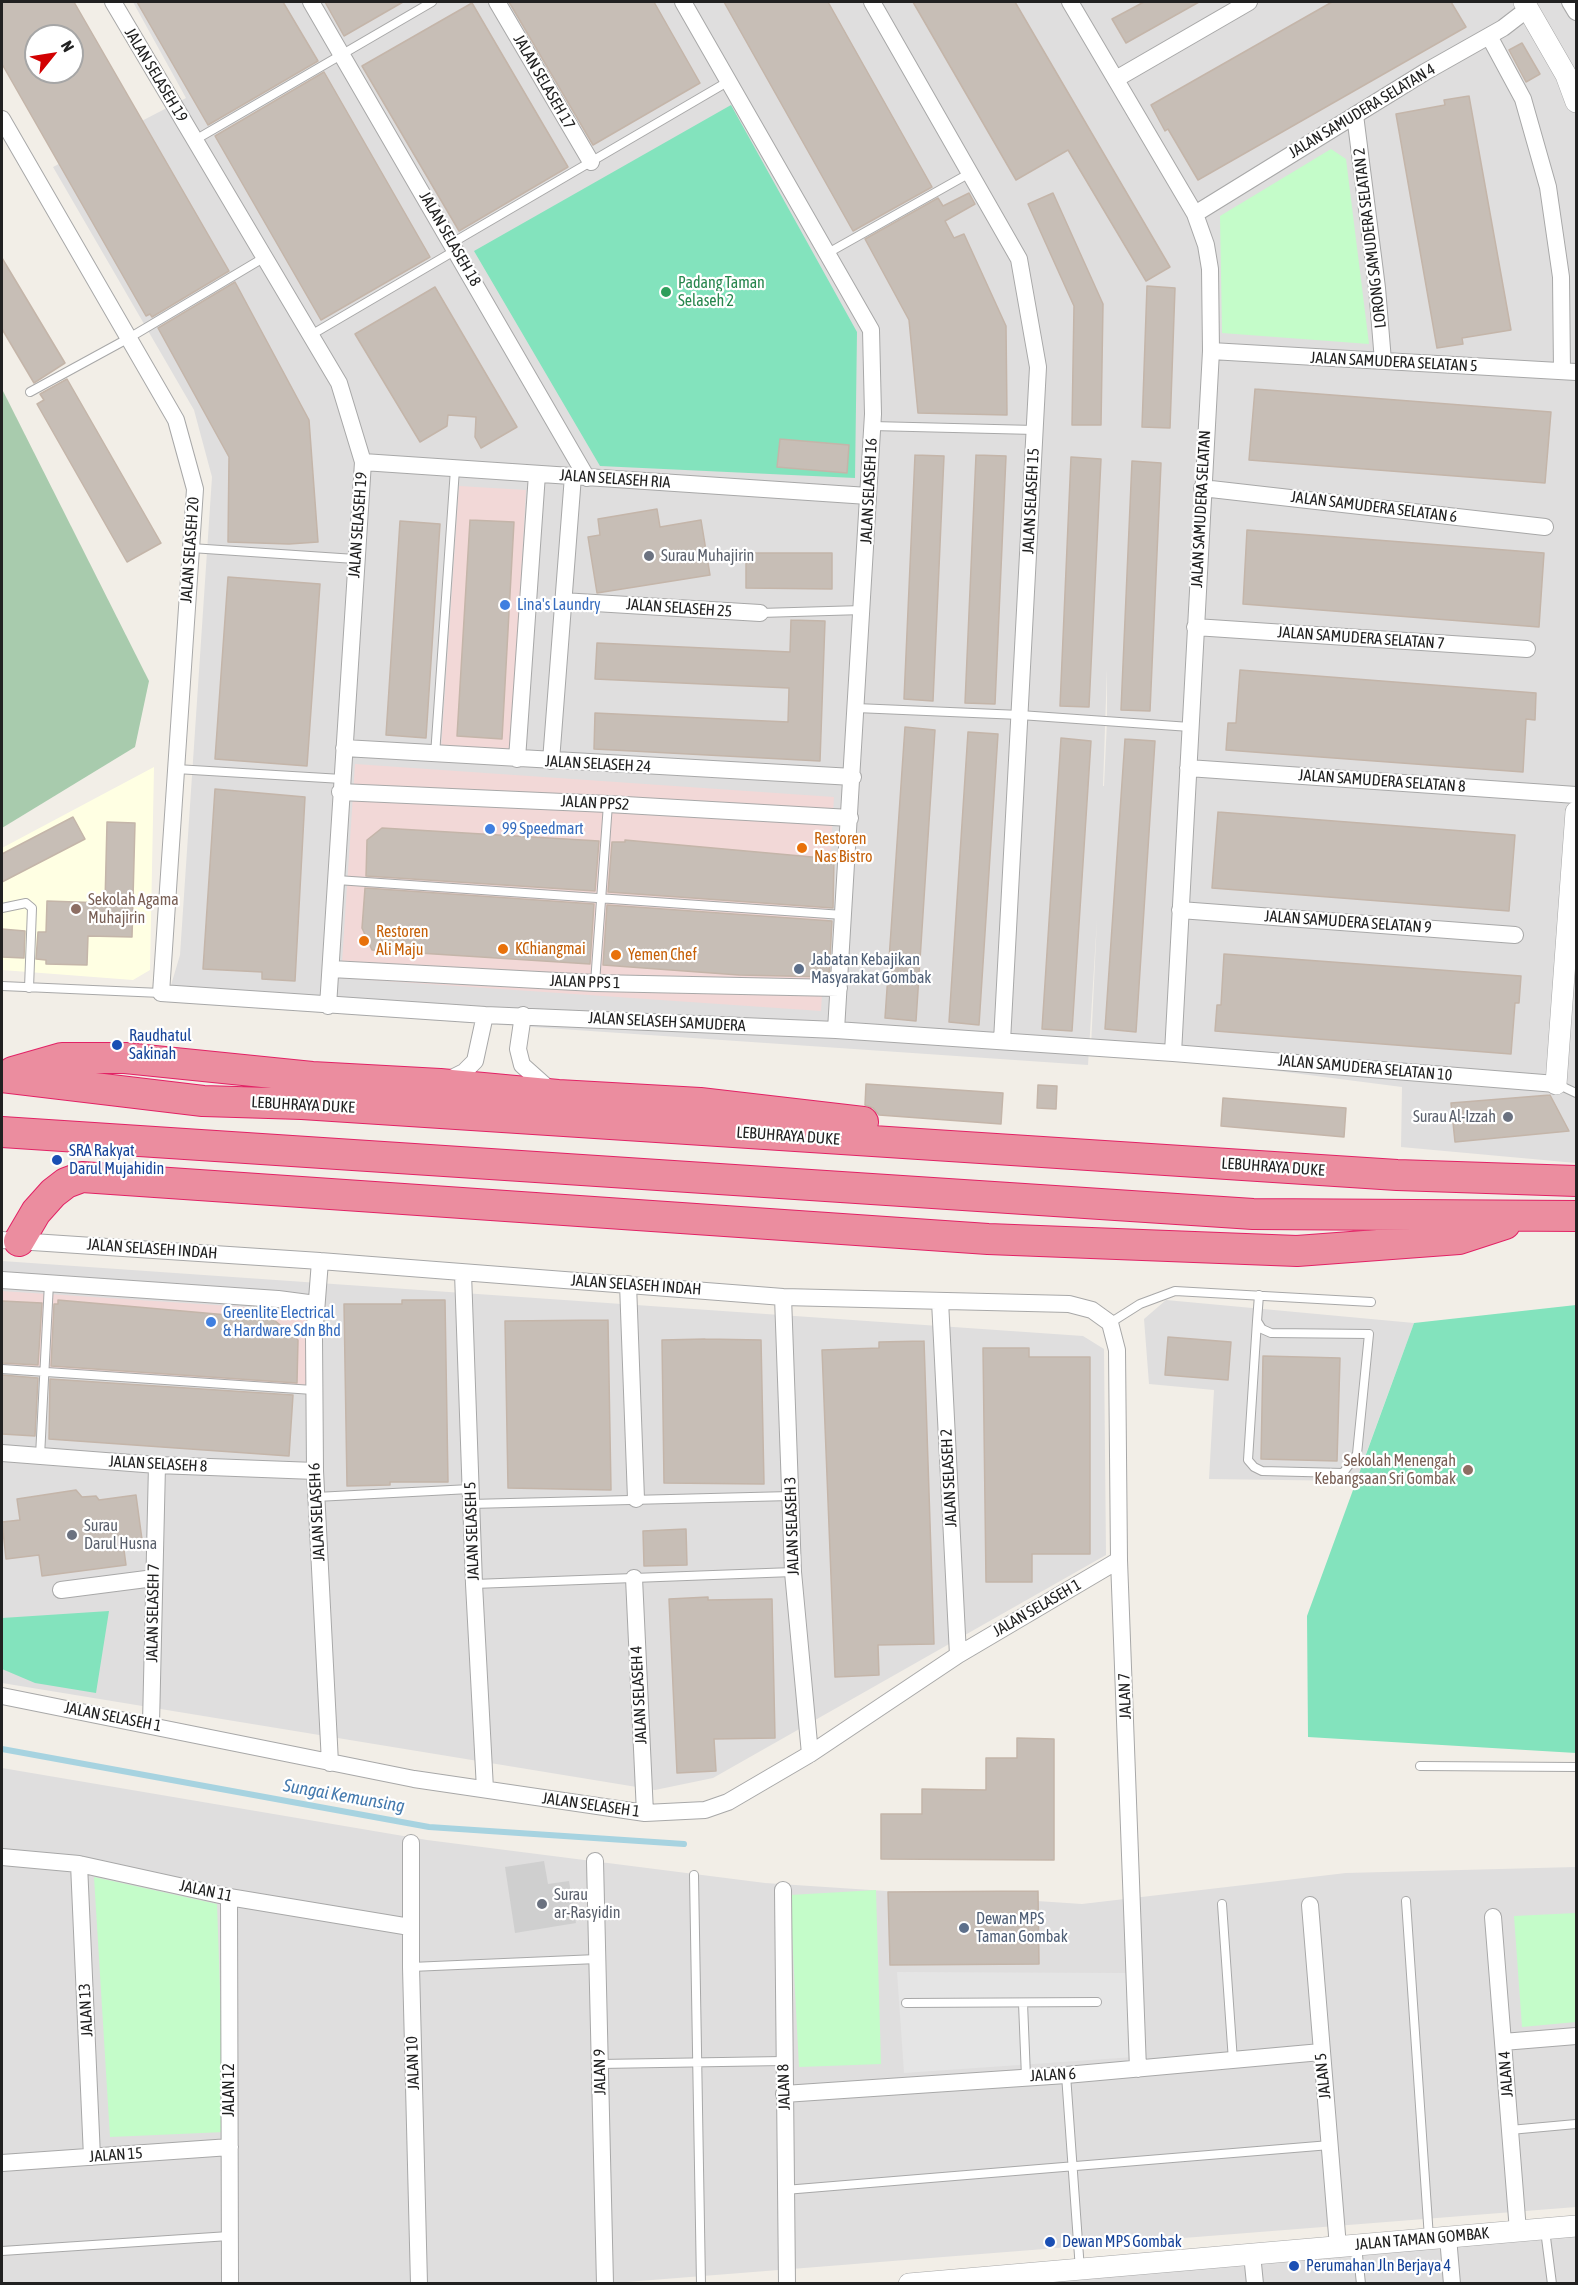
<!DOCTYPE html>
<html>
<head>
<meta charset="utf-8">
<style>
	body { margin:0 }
	#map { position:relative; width:1578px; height:2285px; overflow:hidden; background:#f2eee7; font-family:"Asap Condensed",sans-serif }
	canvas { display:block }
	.frame { position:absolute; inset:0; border:3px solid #212121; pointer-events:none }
	.north { position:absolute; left:24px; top:24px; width:60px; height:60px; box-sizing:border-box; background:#fff; border:2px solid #a6a6a6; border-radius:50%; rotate:60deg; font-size:16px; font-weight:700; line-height:24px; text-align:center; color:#212121 }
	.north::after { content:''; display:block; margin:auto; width:21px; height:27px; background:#d20001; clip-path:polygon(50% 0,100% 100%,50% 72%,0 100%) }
</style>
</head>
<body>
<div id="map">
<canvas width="1578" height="2285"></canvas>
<div class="frame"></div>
<div class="north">N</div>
</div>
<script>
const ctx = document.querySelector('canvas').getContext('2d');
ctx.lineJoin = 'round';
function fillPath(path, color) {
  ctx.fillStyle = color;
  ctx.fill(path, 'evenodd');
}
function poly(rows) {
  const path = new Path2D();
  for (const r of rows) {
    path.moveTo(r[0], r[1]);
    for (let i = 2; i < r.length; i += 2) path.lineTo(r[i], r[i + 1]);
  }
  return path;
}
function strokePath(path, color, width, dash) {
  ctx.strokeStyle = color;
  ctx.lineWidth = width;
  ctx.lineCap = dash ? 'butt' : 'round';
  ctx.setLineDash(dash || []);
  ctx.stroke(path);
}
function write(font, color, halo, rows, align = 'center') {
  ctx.font = font + ' "Asap Condensed",sans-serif';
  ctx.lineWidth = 4.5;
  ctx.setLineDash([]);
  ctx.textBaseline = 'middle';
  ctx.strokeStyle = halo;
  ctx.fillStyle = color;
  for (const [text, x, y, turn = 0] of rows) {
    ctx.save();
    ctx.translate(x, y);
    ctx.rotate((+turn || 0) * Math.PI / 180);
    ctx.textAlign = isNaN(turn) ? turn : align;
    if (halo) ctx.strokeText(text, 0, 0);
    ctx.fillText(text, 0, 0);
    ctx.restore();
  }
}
fillPath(poly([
	[133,2,1576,2,1576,1163,1401,1147,1402,1087,1091,1047,1097,919,1088,1065,166,1002,180,955,212,477,194,410,53,167,186,98],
	[1107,669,1107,721,1104,786,1103,786],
	[2,1261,1083,1336,1104,1349,1106,1555,713,1778,655,1790,2,1683],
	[1166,1300,1414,1323,1356,1481,1209,1479,1214,1390,1149,1384,1144,1319],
	[2,1768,427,1840,765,1883,1082,1904,1346,1873,1576,1867,1576,2207,614,2283,2,2283],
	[1576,2233,1576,2283,1017,2283]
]), '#dfdede');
fillPath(poly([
	[459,486,526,490,511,751,441,749],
	[355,764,834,797,821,1011,341,978],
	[2,1291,307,1311,307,1387,2,1366]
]), '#f2d8d7');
fillPath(poly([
	[154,767,150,970,133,980,2,970,2,848]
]), '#ffffe3');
fillPath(poly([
	[544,1861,548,1884,569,1881,576,1923,515,1933,505,1867]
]), '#cfcfcf');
fillPath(poly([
	[2,389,149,681,135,747,2,828]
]), '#a8cbad');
fillPath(poly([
	[1331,149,1346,159,1369,344,1222,333,1220,216],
	[94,1877,217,1904,225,2132,110,2137],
	[876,1890,881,2064,799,2067,790,1895],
	[1576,1913,1576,2022,1522,2027,1514,1916]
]), '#c4fcc9');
fillPath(poly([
	[731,105,857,332,855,478,600,466,474,251],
	[1576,1305,1576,1753,1308,1737,1307,1616,1414,1323],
	[109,1611,96,1693,35,1683,2,1669,2,1618]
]), '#83e3bd');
fillPath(poly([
	[897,1972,1126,1973,1134,2057,904,2073]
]), '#e5e5e5');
strokePath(poly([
	[2,1749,429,1827,684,1844]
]), '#a7d3e0', 6);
const building = poly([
	[2,2,74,2,229,271,152,317,150,314,146,316,2,64,2,2],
	[36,36,72,36,72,72,36,72,36,36],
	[137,2,283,2,318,61,208,125,137,2],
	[325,2,403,2,344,36,325,2],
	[509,2,654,2,700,83,593,145,509,2],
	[724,2,828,2,932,187,853,231,724,2],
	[913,2,1015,2,1170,267,1146,281,1068,150,1016,180,913,2],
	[1144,2,1199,2,1126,43,1112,19,1144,2],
	[1332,2,1451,2,1466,27,1198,180,1168,129,1165,131,1151,105,1332,2],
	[472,3,568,167,459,231,362,66,472,3],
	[1522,43,1540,74,1526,82,1509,50,1522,43],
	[324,72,430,257,321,320,215,136,324,72],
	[1469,96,1511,330,1462,338,1463,344,1437,348,1396,114,1445,105,1444,100,1469,96],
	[969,193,975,204,945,221,954,238,964,234,1006,326,1007,415,918,413,909,320,865,239,938,198,943,206,969,193],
	[1053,193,1103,304,1101,425,1072,425,1074,306,1028,204,1053,193],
	[2,258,65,363,34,383,2,329,2,258],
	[235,282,309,420,318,542,289,544,228,542,229,457,158,328,235,282],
	[1147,286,1175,288,1170,428,1142,427,1147,286],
	[435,287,517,427,481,448,475,437,476,417,448,415,447,426,420,442,355,334,435,287],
	[67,379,161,543,127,562,37,404,44,400,40,394,67,379],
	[1255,389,1551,412,1545,483,1249,460,1255,389],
	[780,439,849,445,847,473,777,467,780,439],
	[915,455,944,456,933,701,904,699,915,455],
	[976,455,1006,456,995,704,965,703,976,455],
	[1071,457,1101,459,1089,707,1060,706,1071,457],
	[1132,461,1161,463,1150,711,1121,710,1132,461],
	[657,509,660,527,701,520,710,575,597,593,588,537,600,535,598,519,657,509],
	[470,520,514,522,502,739,457,736,470,520],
	[400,521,440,524,426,738,386,735,400,521],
	[1247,530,1544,553,1539,627,1243,604,1247,530],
	[746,553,832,553,832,589,746,588,746,553],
	[228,577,320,584,307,766,215,759,228,577],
	[791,620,825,621,820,761,594,749,595,713,788,722,789,688,595,679,597,643,790,652,791,620],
	[1240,670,1536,693,1535,720,1526,719,1523,772,1226,750,1228,723,1236,723,1240,670],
	[905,727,935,730,916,1021,885,1018,905,727],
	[968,732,998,734,979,1025,949,1022,968,732],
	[1061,738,1091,741,1072,1031,1042,1029,1061,738],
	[1125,739,1155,741,1136,1032,1105,1029,1125,739],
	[215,789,305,797,295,981,262,979,262,972,203,969,215,789],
	[1218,812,1515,835,1509,911,1212,888,1218,812],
	[73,817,85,839,2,882,2,854,73,817],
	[107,822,135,823,132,937,88,936,87,965,46,964,46,960,36,959,38,932,46,932,47,901,105,903,107,822],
	[382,828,599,841,595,891,366,876,367,840,382,828],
	[625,840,834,859,833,908,608,892,612,842,625,842,625,840],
	[365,888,594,904,590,964,372,950,362,928,365,888],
	[607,905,832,921,829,977,739,975,603,965,607,905],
	[2,929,25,931,24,958,2,957,2,929],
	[1224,954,1521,976,1519,1003,1515,1003,1511,1054,1215,1031,1217,1005,1221,1005,1224,954],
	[866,1084,1003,1093,1001,1124,879,1115,873,1108,865,1105,866,1084],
	[1038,1085,1057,1086,1056,1109,1037,1108,1038,1085],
	[1550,1095,1569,1131,1455,1142,1451,1103,1550,1095],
	[1223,1098,1346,1108,1344,1137,1221,1126,1223,1098],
	[58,1300,273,1319,298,1340,297,1383,51,1366,54,1304,58,1304,58,1300],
	[402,1300,445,1300,448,1482,390,1482,390,1485,347,1486,344,1304,402,1304,402,1300],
	[2,1301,42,1303,38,1365,2,1363,2,1301],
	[608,1320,611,1490,508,1488,505,1321,608,1320],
	[1168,1337,1231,1342,1228,1380,1165,1375,1168,1337],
	[705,1339,761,1340,764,1484,664,1483,662,1340,705,1339],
	[924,1341,934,1644,878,1645,879,1675,835,1677,822,1350,879,1348,879,1342,924,1341],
	[983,1348,1029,1348,1029,1357,1090,1357,1090,1554,1032,1554,1032,1582,986,1582,983,1348],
	[1263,1356,1340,1358,1337,1461,1261,1459,1263,1356],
	[2,1375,38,1378,35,1436,2,1434,2,1375],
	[50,1379,293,1395,289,1456,49,1439,50,1379],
	[76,1490,82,1497,96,1496,99,1500,136,1495,143,1547,124,1550,126,1565,42,1576,39,1555,6,1559,2,1522,20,1520,17,1499,76,1490],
	[686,1529,687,1565,644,1566,643,1531,686,1529],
	[708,1597,708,1600,772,1599,775,1738,714,1739,716,1771,677,1773,669,1599,708,1597],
	[1017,1738,1054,1739,1054,1860,881,1859,881,1814,922,1814,922,1789,986,1790,986,1758,1017,1758,1017,1738],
	[1038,1891,1039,1964,890,1965,888,1892,1038,1891]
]);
fillPath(building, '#c7beb6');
strokePath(building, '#c4b5a9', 1.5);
const service = poly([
	[195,140,432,2],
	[452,243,729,81],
	[828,253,970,173],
	[311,335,456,250],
	[30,392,129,338,265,257],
	[872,426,1035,430],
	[191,548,355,559],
	[760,613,863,610],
	[856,708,1020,715,1190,727],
	[435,755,455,469],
	[176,769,342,779],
	[337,880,843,915],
	[2,908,26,903,32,908,29,988],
	[595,983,608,804],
	[2,986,161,993],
	[1557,1084,1576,1093],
	[1257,1321,1248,1460,1254,1467,1262,1471,1343,1473,1357,1454,1369,1334,1271,1333,1262,1329,1257,1321,1259,1295],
	[1110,1323,1140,1304,1175,1291,1371,1302],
	[2,1369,313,1390],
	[40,1456,49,1283],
	[316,1497,470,1489],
	[470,1504,791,1496],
	[474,1584,793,1572],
	[1420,1766,1576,1767],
	[694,1875,701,2284],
	[1406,1901,1429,2238],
	[1222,1904,1233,2061],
	[411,1967,597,1959],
	[906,2003,1097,2002],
	[1023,2003,1026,2077],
	[600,2064,783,2061],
	[1066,2075,1080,2270],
	[1510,2130,1576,2124],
	[785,2190,1330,2145],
	[1545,2230,1552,2284],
	[1357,2246,1361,2284],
	[2,2251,229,2236]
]);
const minor = poly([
	[113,2,339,383,363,462,328,1006],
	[311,2,587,478],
	[497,2,591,162],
	[683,2,871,330,873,414,836,1030],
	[872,2,1019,259,1038,367,1002,1041],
	[1070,2,1195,214,1206,245,1210,269,1211,351,1173,1053],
	[1570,2,1576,12],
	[1489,36,1523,99,1548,187,1561,277,1562,371],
	[1116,79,1249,2],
	[1355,115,1377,288,1383,361],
	[2,119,176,420,195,489,161,993,485,1015,836,1030,1173,1053,1556,1084],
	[1195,214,1425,72,1503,28,1529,8],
	[1211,351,1576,372],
	[363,462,868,496],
	[1202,488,1545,527],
	[562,601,760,613],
	[1195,627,1527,649],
	[344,748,853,777],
	[517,759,537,474],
	[551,761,573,476],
	[1188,768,1576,795],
	[340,792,608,804,850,818],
	[1180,910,1515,935],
	[331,969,595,983,839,988],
	[523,1015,518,1049,522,1065,550,1090],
	[446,1081,464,1072,475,1061,485,1015],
	[2,1240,320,1261,783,1297,1069,1304,1092,1310,1110,1323,1117,1350,1119,1560,1138,2069],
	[320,1261,314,1338,315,1471,330,1763],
	[463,1273,474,1584,485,1789],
	[2,1280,278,1299,316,1304],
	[628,1284,636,1499],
	[783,1297,793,1572,810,1754],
	[940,1301,958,1655],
	[2,1453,157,1465,315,1471],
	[634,1578,645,1813],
	[61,1590,154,1578],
	[2,1696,414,1779,645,1813,705,1810,728,1802,810,1754,958,1655,1119,1560],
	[151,1724,157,1465],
	[411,1843,411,1967,419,2284],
	[2,1857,79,1864,229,1897,410,1927],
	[595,1861,605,2284],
	[79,1864,92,2157],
	[783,1890,787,2284],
	[229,1897,230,2284],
	[1310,1905,1338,2247],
	[1493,1917,1518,2231],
	[1503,2042,1576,2036],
	[784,2094,1066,2075,1321,2052],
	[2,2163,230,2147],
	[1448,2237,1452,2284],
	[1252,2254,1255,2284]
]);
const tertiary = poly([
	[1524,2,1566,75,1576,102],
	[1556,1084,1576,812],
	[909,2284,1576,2226]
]);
const motorway = poly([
	[13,1072,62,1058,125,1058,312,1077,440,1084,558,1095,700,1103,863,1122],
	[2,1077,203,1101,302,1104,1397,1175,1576,1181],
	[2,1132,1253,1214,1576,1216],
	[19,1241,36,1212,53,1193,66,1183,82,1177,988,1239,1297,1251,1459,1239,1505,1224]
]);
strokePath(service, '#a8a8a8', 10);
strokePath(minor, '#a8a8a8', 18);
strokePath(tertiary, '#a8a8a8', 22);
strokePath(motorway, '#e22265', 32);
strokePath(service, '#fff', 8);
strokePath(minor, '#fff', 16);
strokePath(tertiary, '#fff', 21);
strokePath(motorway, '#eb8d9f', 30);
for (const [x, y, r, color] of [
	[666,292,6,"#2e9e5b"],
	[649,556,6,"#6b7280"],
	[505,605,6,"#3f7fe0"],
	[490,829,6,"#3f7fe0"],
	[802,848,6,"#e8710a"],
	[76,909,6,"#8d6e63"],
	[364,941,6,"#e8710a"],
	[503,949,6,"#e8710a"],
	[616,955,6,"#e8710a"],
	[799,969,6,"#5c6f8a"],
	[117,1045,6,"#1a4fb4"],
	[1508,1117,6,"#6b7280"],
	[57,1160,6,"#1a4fb4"],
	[211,1322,6,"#3f7fe0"],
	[1468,1470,6,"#8d6e63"],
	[72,1535,6,"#6b7280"],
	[542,1904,6,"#6b7280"],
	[964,1928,6,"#5c6f8a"],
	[1050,2242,6,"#1a4fb4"],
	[1294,2266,6,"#1a4fb4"]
]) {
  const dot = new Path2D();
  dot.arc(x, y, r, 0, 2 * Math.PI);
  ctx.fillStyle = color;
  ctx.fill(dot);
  strokePath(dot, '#fff', 2);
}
write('16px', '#212121', '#fff', [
	["JALAN SELASEH 19",156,75,59],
	["JALAN SELASEH 17",544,82,60],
	["JALAN SAMUDERA SELATAN 4",1362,111,-31],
	["LORONG SAMUDERA SELATAN 2",1370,238,-97],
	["JALAN SELASEH 18",450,239,60],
	["JALAN SAMUDERA SELATAN 5",1394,362,3],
	["JALAN SELASEH RIA",615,479,4],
	["JALAN SELASEH 16",869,491,-87],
	["JALAN SELASEH 15",1031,501,-87],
	["JALAN SAMUDERA SELATAN 6",1374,507,7],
	["JALAN SAMUDERA SELATAN",1201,509,-87],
	["JALAN SELASEH 19",358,525,-86],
	["JALAN SELASEH 20",190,550,-86],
	["JALAN SELASEH 25",679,608,4],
	["JALAN SAMUDERA SELATAN 7",1361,638,4],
	["JALAN SELASEH 24",598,764,3],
	["JALAN SAMUDERA SELATAN 8",1382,781,4],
	["JALAN PPS2",595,803,3],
	["JALAN SAMUDERA SELATAN 9",1348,922,4],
	["JALAN PPS 1",585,982,2],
	["JALAN SELASEH SAMUDERA",667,1022,3],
	["JALAN SAMUDERA SELATAN 10",1365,1068,5],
	["LEBUHRAYA DUKE",303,1105,3],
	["LEBUHRAYA DUKE",788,1136,4],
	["LEBUHRAYA DUKE",1273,1167,4],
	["JALAN SELASEH INDAH",152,1249,4],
	["JALAN SELASEH INDAH",636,1285,4],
	["JALAN SELASEH 8",158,1464,3],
	["JALAN SELASEH 2",949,1478,-93],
	["JALAN SELASEH 6",317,1512,-93],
	["JALAN SELASEH 3",792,1526,-92],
	["JALAN SELASEH 5",472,1531,-92],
	["JALAN SELASEH 1",1037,1608,-30],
	["JALAN SELASEH 7",153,1613,-89],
	["JALAN SELASEH 4",639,1695,-93],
	["JALAN 7",1125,1696,-92],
	["JALAN SELASEH 1",113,1717,11],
	["JALAN SELASEH 1",591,1805,8],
	["JALAN 11",206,1891,12],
	["JALAN 13",86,2010,-93],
	["JALAN 10",413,2063,-92],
	["JALAN 9",600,2072,-91],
	["JALAN 4",1506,2074,-94],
	["JALAN 6",1053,2075,-3],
	["JALAN 5",1323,2076,-96],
	["JALAN 8",784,2087,-92],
	["JALAN 12",229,2090,-90],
	["JALAN 15",116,2155,-4],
	["JALAN TAMAN GOMBAK",1422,2239,-5]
]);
write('16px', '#27864d', '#fff', [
	["Padang Taman",678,283],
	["Selaseh 2",678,301]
], 'left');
write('16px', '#5b616d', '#fff', [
	["Surau Muhajirin",661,556],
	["Surau Al-Izzah",1496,1117,"right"],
	["Surau",84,1526],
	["Darul Husna",84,1544],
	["Surau",554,1895],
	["ar-Rasyidin",554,1913]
], 'left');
write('16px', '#366cbe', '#fff', [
	["Lina's Laundry",517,605],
	["99 Speedmart",502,829],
	["Greenlite Electrical",223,1313],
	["& Hardware Sdn Bhd",223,1331]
], 'left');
write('16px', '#c56008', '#fff', [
	["Restoren",814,839],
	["Nas Bistro",814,857],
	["Restoren",376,932],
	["Ali Maju",376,950],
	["KChiangmai",515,949],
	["Yemen Chef",628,955]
], 'left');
write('16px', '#785e54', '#fff', [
	["Sekolah Agama",88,900],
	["Muhajirin",88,918],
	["Sekolah Menengah",1456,1461,"right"],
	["Kebangsaan Sri Gombak",1456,1479,"right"]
], 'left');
write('16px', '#4e5e75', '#fff', [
	["Jabatan Kebajikan",811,960],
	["Masyarakat Gombak",811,978],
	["Dewan MPS",976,1919],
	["Taman Gombak",976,1937]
], 'left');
write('16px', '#164399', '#fff', [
	["Raudhatul",129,1036],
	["Sakinah",129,1054],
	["SRA Rakyat",69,1151],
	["Darul Mujahidin",69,1169],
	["Dewan MPS Gombak",1062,2242],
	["Perumahan Jln Berjaya 4",1306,2266]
], 'left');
write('italic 18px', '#457aae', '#fff', [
	["Sungai Kemunsing",344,1796,10]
]);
</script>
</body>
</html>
